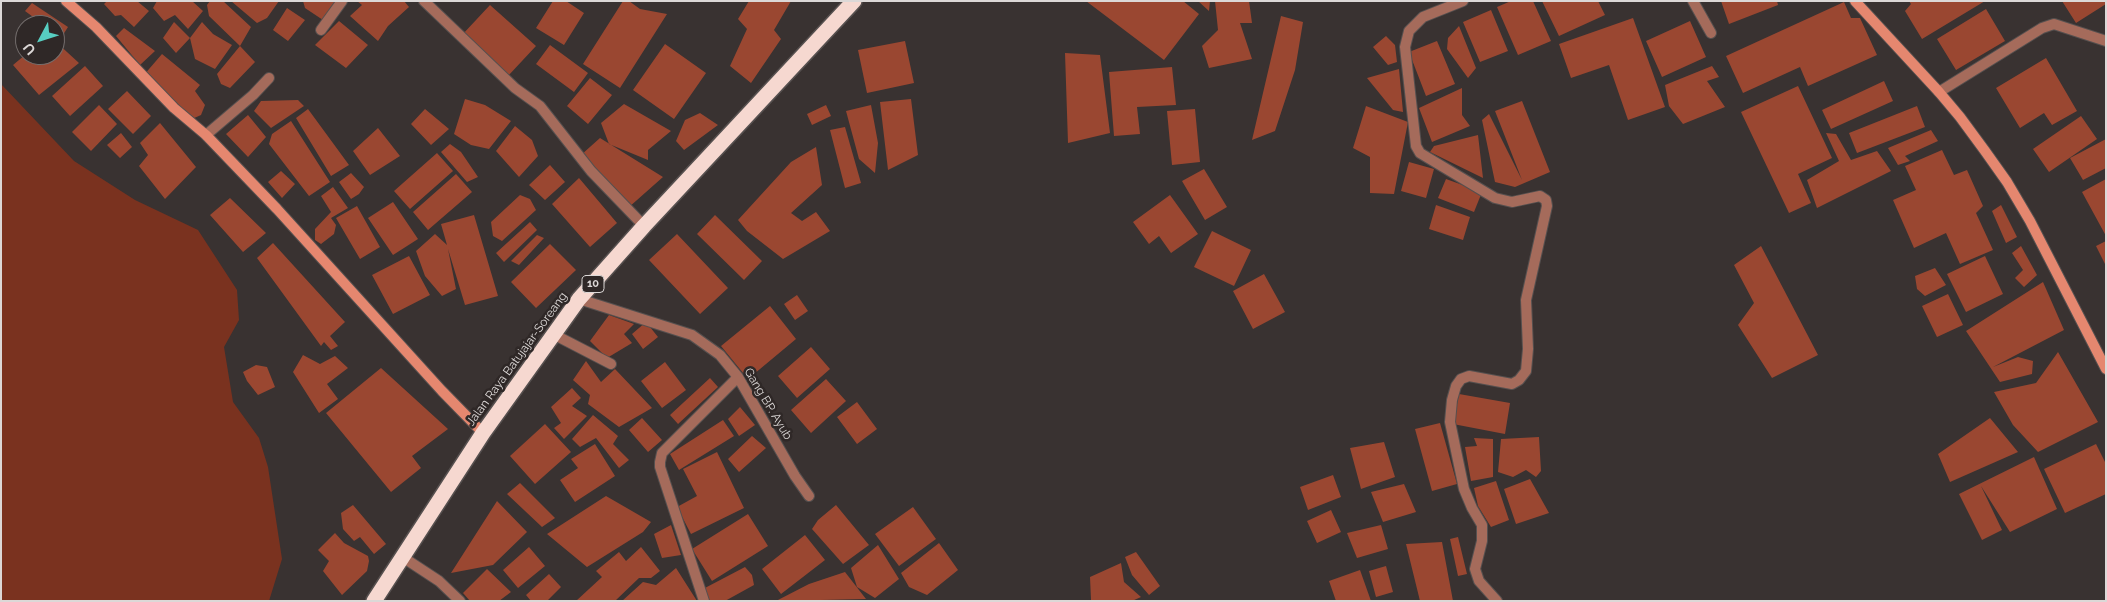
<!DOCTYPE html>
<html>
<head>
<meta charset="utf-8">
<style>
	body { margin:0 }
	#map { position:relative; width:2107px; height:602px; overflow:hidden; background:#393231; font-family:Raleway,sans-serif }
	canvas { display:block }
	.frame { position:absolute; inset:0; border:2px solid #dcd8d7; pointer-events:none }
	.north { position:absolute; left:15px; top:15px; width:50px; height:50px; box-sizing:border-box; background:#2f2827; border:1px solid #746e6d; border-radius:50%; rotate:230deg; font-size:14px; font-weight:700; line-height:20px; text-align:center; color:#dcd8d7 }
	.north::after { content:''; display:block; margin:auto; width:18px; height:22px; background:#57cec1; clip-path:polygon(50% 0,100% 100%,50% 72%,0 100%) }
</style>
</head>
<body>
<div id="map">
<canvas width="2107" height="602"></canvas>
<div class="frame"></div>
<div class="north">U</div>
</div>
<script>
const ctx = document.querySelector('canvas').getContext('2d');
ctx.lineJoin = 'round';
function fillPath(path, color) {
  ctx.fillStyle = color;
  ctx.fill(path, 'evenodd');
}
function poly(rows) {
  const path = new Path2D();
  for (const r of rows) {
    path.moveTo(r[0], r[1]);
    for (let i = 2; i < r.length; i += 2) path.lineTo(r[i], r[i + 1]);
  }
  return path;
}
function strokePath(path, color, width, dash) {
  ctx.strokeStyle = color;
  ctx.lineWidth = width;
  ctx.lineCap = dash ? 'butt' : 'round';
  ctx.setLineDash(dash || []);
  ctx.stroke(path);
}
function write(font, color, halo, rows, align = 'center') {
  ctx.font = font + ' Raleway,sans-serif';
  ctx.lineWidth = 5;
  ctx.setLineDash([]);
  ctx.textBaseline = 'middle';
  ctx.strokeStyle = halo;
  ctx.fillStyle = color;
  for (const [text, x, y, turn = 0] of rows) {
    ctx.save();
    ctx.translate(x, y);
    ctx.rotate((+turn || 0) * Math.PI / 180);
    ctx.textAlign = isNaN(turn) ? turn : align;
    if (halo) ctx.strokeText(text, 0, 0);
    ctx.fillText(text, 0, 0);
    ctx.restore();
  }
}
fillPath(poly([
	[1,84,74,161,135,200,198,230,237,290,239,320,224,347,233,402,259,438,268,467,282,559,269,601,1,601]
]), '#7a321f');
fillPath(poly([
	[107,1,137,1,149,11,134,27,121,15,115,16,104,4],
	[157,1,192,1,203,11,188,29,175,15,164,21,153,8],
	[210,1,223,1,251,27,240,46,209,16,207,5],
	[231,1,279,1,267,18,257,23],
	[303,1,340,1,326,22,305,8],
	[357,1,404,1,409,7,388,26,378,41,350,16,362,5],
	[553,1,566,1,584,13,564,45,536,28],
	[623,1,629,1,640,9,667,14,620,88,583,64],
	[749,1,791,1,774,30,781,39,751,83,730,66,747,29,738,19],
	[1086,1,1183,1,1199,14,1164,60],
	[1198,1,1210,1,1209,11],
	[1215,1,1249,1,1252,23,1240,23,1252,59,1209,68,1202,46,1218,30],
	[1511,1,1533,1,1551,41,1518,55,1497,7],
	[1542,1,1598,1,1605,15,1559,36],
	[1721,1,1777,1,1778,5,1729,24],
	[1909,1,1985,1,1922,39,1905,11,1911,4],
	[2062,1,2106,1,2106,4,2076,23],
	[1844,2,1851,18,1860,18,1877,55,1808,86,1800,67,1743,93,1726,56],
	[32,3,68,27,61,38,55,33,55,25,44,25,25,11],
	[490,5,536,46,508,76,462,35],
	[287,8,305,20,288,41,273,30],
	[1986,9,2005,41,1956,70,1937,39],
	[1491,10,1508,51,1480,62,1463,22],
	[1281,16,1303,22,1295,70,1275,131,1252,140],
	[1633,18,1665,107,1628,120,1609,65,1571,78,1559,44],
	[339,21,368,45,346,68,315,45],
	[1690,21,1706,57,1662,77,1646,41],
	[174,22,190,38,176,53,163,38],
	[202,22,213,34,232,45,215,69,195,59,190,38],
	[1459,26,1476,68,1468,78,1447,49,1448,38],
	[124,28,155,51,140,65,116,36],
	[1386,36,1395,45,1397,62,1388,65,1373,47],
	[55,41,79,63,39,95,13,65,25,55,55,55],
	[905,41,914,83,867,93,858,50],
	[1437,41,1455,84,1426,96,1409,52],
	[665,44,706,73,674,119,633,90],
	[550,45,588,73,574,92,536,64],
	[240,46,255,62,230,88,221,84,217,74],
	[1065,53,1100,55,1110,133,1068,143],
	[162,54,200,85,195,91,205,105,201,115,192,119,143,76],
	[2046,58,2077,111,2052,125,2044,113,2020,128,1996,88],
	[85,66,103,86,70,116,52,96],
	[1712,66,1719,77,1707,81,1725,107,1683,124,1669,106,1665,85],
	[1172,67,1176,105,1137,107,1140,134,1114,136,1109,72],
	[1399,69,1403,112,1393,110,1367,78],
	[590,78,612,95,588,124,567,106],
	[1884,81,1893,101,1831,129,1822,110],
	[1798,86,1832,158,1798,174,1811,203,1789,213,1741,112],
	[1462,88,1462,115,1470,126,1432,142,1419,108],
	[127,91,151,116,133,134,108,109],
	[465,99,485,105,511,121,489,149,471,145,454,134],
	[911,99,918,155,888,170,880,102],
	[298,100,304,106,271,128,254,111,261,101],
	[1522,101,1550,172,1515,187,1495,182,1482,120,1489,114,1522,180,1495,111],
	[624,104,671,131,648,150,648,160,609,144,601,123],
	[99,105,117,124,91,151,72,132],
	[826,105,831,116,812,125,807,114],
	[871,105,878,143,875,173,859,159,846,111],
	[1366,106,1408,122,1394,194,1370,193,1370,157,1353,148],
	[1917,106,1925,127,1857,153,1849,133],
	[308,109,349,165,331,176,296,118],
	[425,109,449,129,431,145,411,124],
	[1195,109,1200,162,1172,165,1167,111],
	[700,113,718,125,684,150,676,141,685,120],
	[248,115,266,137,248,157,226,134],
	[2081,116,2097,139,2049,172,2033,149],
	[291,121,330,182,309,196,269,144,272,134],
	[160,123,196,167,165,199,139,166,148,155,140,143],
	[515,126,532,140,538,156,519,177,496,151],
	[845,127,861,183,845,188,830,130],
	[378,128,400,156,370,175,353,151],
	[1931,130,1938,141,1905,156,1910,161,1898,165,1888,148],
	[121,133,132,147,120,158,107,145],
	[1826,133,1836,134,1851,160,1877,151,1891,171,1817,208,1807,180,1839,161],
	[1478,135,1483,178,1430,152,1434,146],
	[600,138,663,177,628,208,581,155],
	[2106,139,2106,168,2083,180,2070,158],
	[450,144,461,152,478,177,467,182,441,152],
	[816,147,822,185,791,213,802,221,816,212,830,231,783,259,747,231,738,220,791,162],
	[1942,150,1954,175,1967,170,1983,206,1976,213,1993,250,1960,264,1946,233,1914,248,1893,200,1916,190,1905,166],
	[437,153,453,171,410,209,394,191],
	[1409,162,1434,169,1426,198,1401,191],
	[550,165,565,182,545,200,529,185],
	[1204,169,1227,207,1205,220,1182,181],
	[281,171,295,184,282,198,268,182],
	[351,173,364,187,359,194,351,199,339,182],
	[456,174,472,192,428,230,413,212],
	[579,178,617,223,590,247,552,204],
	[1446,179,1482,192,1474,212,1438,198],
	[2106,179,2106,236,2082,192],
	[333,187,348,208,331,218,336,225,334,234,321,244,315,240,315,229,331,212,321,196],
	[520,195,530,199,536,210,502,241,493,236,491,222],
	[1170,195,1198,234,1171,253,1159,236,1149,244,1133,222],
	[230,198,266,233,243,252,210,215],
	[393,202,418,239,393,255,368,218],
	[1436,205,1470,217,1463,240,1429,229],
	[2001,205,2017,237,2006,243,1992,211],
	[357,206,380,247,360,259,336,218],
	[474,215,498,296,465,305,448,249,456,289,442,296,425,276,416,251,435,234,447,245,441,224],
	[715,215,762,261,744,280,697,234],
	[530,222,537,230,504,262,496,253],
	[1212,231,1251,250,1234,286,1194,267],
	[677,234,728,288,700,314,649,260],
	[537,235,544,238,519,265,511,261],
	[2106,241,2106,266,2096,246],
	[273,243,345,322,330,336,338,346,331,350,324,342,321,346,257,258],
	[550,244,576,270,536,308,511,282],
	[1761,246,1818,355,1772,378,1738,325,1754,303,1734,265],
	[2021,246,2037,275,2024,287,2015,278,2023,270,2012,253],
	[409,256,430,295,393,314,372,275],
	[1985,256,2003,294,1966,312,1947,274],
	[1935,268,1946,285,1925,296,1917,289,1915,276],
	[1264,274,1285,312,1253,329,1233,291],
	[2043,282,2064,330,1993,367,2018,357,2033,361,2032,374,2000,382,1966,331],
	[1948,294,1963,325,1937,337,1922,306],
	[797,295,808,311,795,320,784,304],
	[770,306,796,339,748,379,721,346],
	[609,315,634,324,624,334,632,343,607,358,590,341],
	[646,322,658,337,643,349,632,334],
	[811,347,830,369,797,398,778,376],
	[2058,352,2098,422,2038,452,2013,425,1994,392,2036,383],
	[303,355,320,364,335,356,348,368,327,384,338,399,319,413,293,372],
	[586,361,601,382,615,369,652,408,619,427,588,404,590,395,573,380],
	[665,362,686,390,662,408,641,381],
	[256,365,267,367,275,387,258,395,247,381,243,372],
	[381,368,448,429,412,456,421,468,391,492,326,413],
	[710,378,718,387,678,424,670,415],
	[826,379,846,401,811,433,791,410],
	[572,388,581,398,572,406,587,416,564,439,554,428,561,423,551,407],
	[1459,394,1510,403,1505,434,1453,424],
	[857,402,877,429,857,444,837,417],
	[740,407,755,425,739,436,728,419],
	[593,415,618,436,613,444,629,460,619,468,596,438,580,447,572,439],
	[642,418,662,440,648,452,629,430],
	[1990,418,2018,452,1950,482,1938,454],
	[723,420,734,436,679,470,670,454],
	[1440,423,1457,484,1432,491,1415,429],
	[545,424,571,452,535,484,510,456],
	[752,436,766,448,739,472,728,459],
	[1539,437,1541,471,1536,477,1526,470,1513,477,1498,472,1501,439],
	[1474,438,1493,439,1493,477,1471,481,1465,447,1477,446],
	[1384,442,1395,477,1361,489,1350,448],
	[595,444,615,476,575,502,560,480,578,468,571,459],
	[2096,444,2106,464,2106,494,2065,513,2044,469],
	[717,452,744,508,691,534,677,507,697,496,683,469],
	[2034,457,2057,509,2010,532,1981,486,2002,530,1982,540,1959,494],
	[1333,475,1341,497,1308,510,1300,487],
	[1530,479,1549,513,1516,524,1504,489],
	[1496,481,1509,520,1491,527,1478,506,1474,488],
	[520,483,555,518,542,527,507,494],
	[1404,484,1416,512,1383,522,1371,492],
	[606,496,651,522,643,532,587,567,547,534],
	[497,501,527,532,493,565,451,573],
	[353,505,386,544,374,554,360,537,354,541,343,529,341,513],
	[836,505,869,545,843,564,812,529,818,520],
	[913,507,936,539,899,566,875,534],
	[1331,510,1341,532,1317,543,1307,521],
	[748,514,768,546,712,581,692,549],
	[671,525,681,555,662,558,654,534],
	[1381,525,1388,549,1357,558,1347,533],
	[335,533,344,543,368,556,369,561,367,571,342,595,323,571,329,561,318,550],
	[805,535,825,560,781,594,762,569],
	[1458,537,1467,574,1458,576,1450,539],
	[1442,542,1453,601,1420,601,1406,544],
	[939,543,958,570,927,595,909,587,901,573],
	[878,545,899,579,875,598,857,587,851,568],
	[529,547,545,566,518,588,503,570],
	[641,547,660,571,651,578,639,578,615,601,576,601,602,577,596,571,619,552,626,561],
	[1136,552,1160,586,1149,595,1132,575,1125,557],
	[1121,563,1124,582,1141,597,1132,601,1091,600,1090,577],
	[1386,566,1393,592,1376,597,1369,571],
	[745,567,752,575,754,585,725,601,710,601,703,589],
	[676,568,697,601,622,601,643,582,656,585],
	[487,569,511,592,499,601,470,601,463,593],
	[1360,570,1371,601,1336,601,1329,581],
	[845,572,866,599,776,601,809,584],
	[549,574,561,587,547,601,531,601,526,595]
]), '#9a4731');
const street = poly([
	[424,1,515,88,540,106,591,171,644,226],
	[1463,1,1423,17,1409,31,1405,47,1416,146,1420,153,1495,198,1512,202,1540,196,1546,200,1547,206,1526,300,1528,349,1526,371,1519,380,1512,384,1469,376,1461,379,1456,386,1452,400,1450,422,1464,489,1472,508,1482,525,1482,541,1475,569,1479,581,1497,601],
	[1693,1,1711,33],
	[321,30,342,1],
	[1939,92,2042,28,2054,24,2106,41],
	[206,135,253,95,269,78],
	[579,299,692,335,720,355,738,377,795,476,809,496],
	[553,334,611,364],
	[401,556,439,581,460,601],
	[704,601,660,467,660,462,662,453,738,377]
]);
const secondary = poly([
	[66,1,96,27,174,108,206,135,277,209,442,391,483,433],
	[1855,1,1939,92,1960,117,1985,151,2007,182,2030,221,2106,369]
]);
const highway = poly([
	[374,601,483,433,579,299,644,226,854,1]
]);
strokePath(street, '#56504f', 12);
strokePath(secondary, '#56504f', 12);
strokePath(highway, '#56504f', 18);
strokePath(street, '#a56b5b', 10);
strokePath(secondary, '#e5876f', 10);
strokePath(highway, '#f6d8d0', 15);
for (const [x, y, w] of [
	[593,284,22]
]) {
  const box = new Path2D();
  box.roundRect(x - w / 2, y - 8.5, w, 17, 4);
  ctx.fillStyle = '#2f2827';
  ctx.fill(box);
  strokePath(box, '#dcd8d7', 1);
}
write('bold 11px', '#dcd8d7', null, [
	["10",593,284]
]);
write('12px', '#dcd8d7', '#2f2827', [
	["Jalan Raya Batujajar-Soreang",517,359,-54],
	["Gang BP. Ayub",768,404,59]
]);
</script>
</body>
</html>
